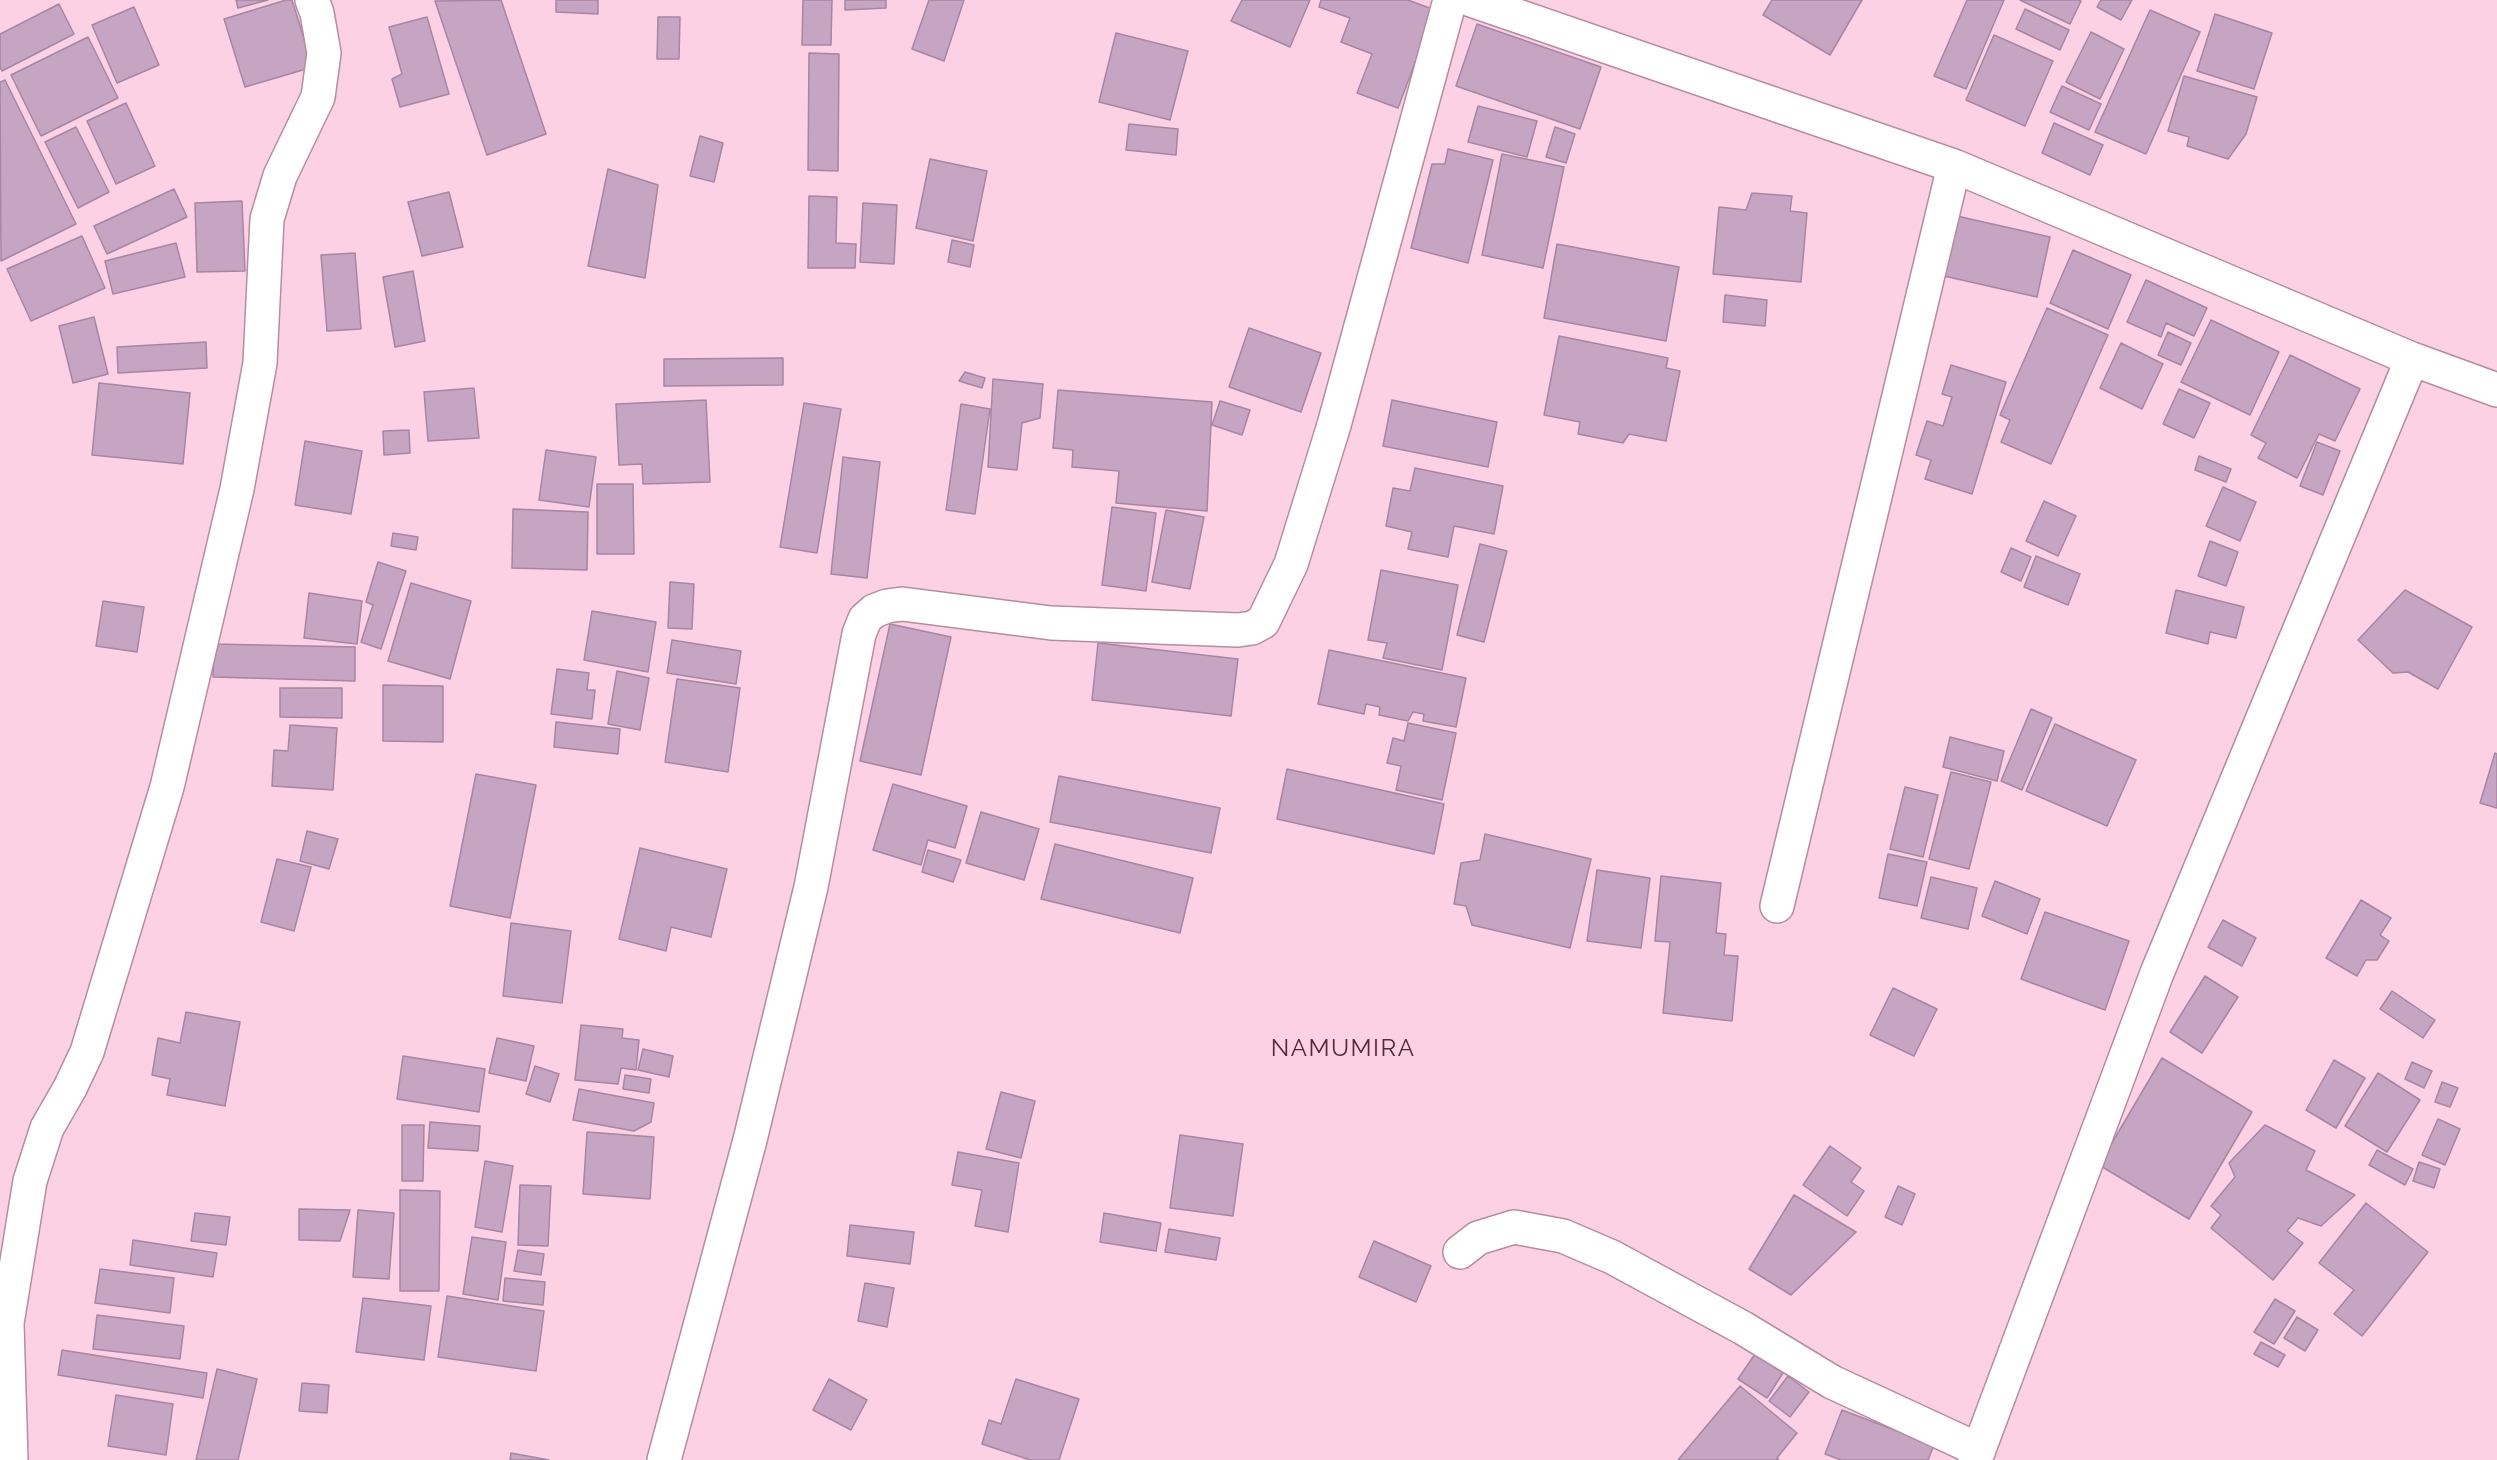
<!DOCTYPE html>
<html>
<head>
<meta charset="utf-8">
<style>
	body { margin:0 }
	canvas { display:block; background:#fdd1e4 }
</style>
</head>
<body>
<canvas width="2497" height="1460"></canvas>
<script>
const ctx = document.querySelector('canvas').getContext('2d');
ctx.lineJoin = 'round';
function fillPath(path, color) {
  ctx.fillStyle = color;
  ctx.fill(path, 'evenodd');
}
function poly(rows) {
  const path = new Path2D();
  for (const r of rows) {
    path.moveTo(r[0], r[1]);
    for (let i = 2; i < r.length; i += 2) path.lineTo(r[i], r[i + 1]);
  }
  return path;
}
function strokePath(path, color, width, dash) {
  ctx.strokeStyle = color;
  ctx.lineWidth = width;
  ctx.lineCap = dash ? 'butt' : 'round';
  ctx.setLineDash(dash || []);
  ctx.stroke(path);
}
function write(font, color, halo, rows, align = 'center') {
  ctx.font = font + ' Raleway,sans-serif';
  ctx.lineWidth = 5;
  ctx.setLineDash([]);
  ctx.textBaseline = 'middle';
  ctx.strokeStyle = halo;
  ctx.fillStyle = color;
  for (const [text, x, y, turn = 0] of rows) {
    ctx.save();
    ctx.translate(x, y);
    ctx.rotate((+turn || 0) * Math.PI / 180);
    ctx.textAlign = isNaN(turn) ? turn : align;
    if (halo) ctx.strokeText(text, 0, 0);
    ctx.fillText(text, 0, 0);
    ctx.restore();
  }
}
const building = poly([
	[236,0,268,0,238,8,236,0],
	[286,0,292,0,313,67,245,87,224,19,286,0],
	[501,0,546,134,487,155,435,1,501,0],
	[556,0,598,0,598,14,556,12,556,0],
	[803,0,832,0,831,45,802,45,803,0],
	[845,0,886,0,886,8,845,10,845,0],
	[929,0,964,0,944,61,912,49,929,0],
	[1242,0,1310,0,1290,47,1231,21,1242,0],
	[1321,0,1408,0,1435,10,1398,108,1357,93,1372,54,1341,42,1350,18,1319,7,1321,0],
	[1772,0,1862,0,1830,55,1763,15,1772,0],
	[1967,0,2004,0,1966,89,1934,76,1967,0],
	[2020,0,2078,0,2081,1,2070,24,2020,0],
	[2101,0,2132,0,2121,20,2097,7,2101,0],
	[59,4,74,34,2,71,0,67,0,34,59,4],
	[134,7,159,65,117,83,92,25,134,7],
	[2025,9,2069,30,2060,50,2016,29,2025,9],
	[2150,10,2200,32,2146,154,2095,132,2150,10],
	[2215,14,2272,33,2254,89,2197,71,2215,14],
	[427,17,449,94,400,107,392,79,402,74,389,27,427,17],
	[658,17,680,17,679,59,657,59,658,17],
	[1477,24,1601,67,1580,129,1456,86,1477,24],
	[2091,32,2124,49,2100,99,2066,82,2091,32],
	[1116,33,1188,51,1170,120,1099,102,1116,33],
	[1994,35,2053,61,2025,126,1966,100,1994,35],
	[88,37,118,98,41,136,11,75,88,37],
	[809,53,839,54,838,171,808,170,809,53],
	[2184,76,2257,97,2246,134,2228,159,2187,146,2189,137,2168,131,2184,76],
	[5,80,76,224,1,261,0,82,5,80],
	[2062,86,2101,104,2089,130,2050,112,2062,86],
	[126,103,155,166,116,184,87,121,126,103],
	[1478,106,1537,121,1527,157,1468,142,1478,106],
	[2054,123,2103,145,2090,175,2042,153,2054,123],
	[1129,124,1178,129,1176,155,1126,150,1129,124],
	[76,127,109,192,78,208,45,142,76,127],
	[1555,127,1575,134,1566,163,1546,157,1555,127],
	[700,136,723,143,714,182,690,176,700,136],
	[1448,149,1493,160,1468,263,1411,248,1432,164,1445,164,1448,149],
	[1502,154,1564,167,1543,268,1482,255,1502,154],
	[930,159,987,171,973,241,916,228,930,159],
	[608,169,658,185,645,278,588,266,608,169],
	[174,189,187,217,107,254,94,226,174,189],
	[449,192,463,247,422,256,408,202,449,192],
	[1752,193,1792,196,1790,211,1807,213,1801,282,1713,274,1719,207,1746,210,1752,193],
	[809,196,837,197,836,243,856,244,855,268,808,268,809,196],
	[242,201,245,271,197,272,195,203,242,201],
	[863,203,897,205,894,264,860,262,863,203],
	[1948,214,2050,237,2037,297,1935,274,1948,214],
	[82,236,105,288,31,321,7,269,82,236],
	[952,240,974,245,970,267,948,262,952,240],
	[176,243,185,277,113,294,105,261,176,243],
	[1557,244,1679,267,1666,341,1544,318,1557,244],
	[2073,250,2131,275,2108,329,2050,303,2073,250],
	[355,253,361,329,327,331,321,255,355,253],
	[413,271,425,341,395,347,383,277,413,271],
	[2146,280,2207,308,2194,336,2166,323,2161,337,2127,322,2146,280],
	[1725,295,1767,300,1765,326,1723,322,1725,295],
	[2047,308,2108,335,2051,464,2001,442,2010,420,2000,415,2047,308],
	[94,317,108,374,73,383,59,326,94,317],
	[2211,320,2279,352,2250,415,2181,382,2211,320],
	[1249,328,1321,353,1301,412,1229,387,1249,328],
	[2168,332,2191,343,2181,365,2158,355,2168,332],
	[1559,336,1668,358,1666,368,1680,371,1666,441,1629,434,1623,443,1578,434,1580,422,1544,415,1559,336],
	[206,342,207,368,118,373,117,347,206,342],
	[2121,343,2163,364,2142,409,2100,388,2121,343],
	[2290,355,2360,389,2335,441,2319,434,2297,478,2258,458,2266,443,2251,435,2290,355],
	[783,358,783,385,664,386,664,359,783,358],
	[1951,365,2006,382,1972,494,1925,479,1931,460,1916,455,1927,421,1943,426,1952,397,1942,394,1951,365],
	[965,372,985,378,982,388,959,381,965,372],
	[993,379,1043,384,1040,418,1022,423,1017,470,988,467,993,379],
	[99,383,190,393,183,464,92,455,99,383],
	[474,388,479,438,428,441,424,392,474,388],
	[2179,389,2210,403,2194,438,2163,424,2179,389],
	[1058,390,1212,402,1207,511,1116,503,1119,471,1072,467,1073,450,1053,448,1058,390],
	[706,400,710,482,643,484,642,464,619,465,616,404,706,400],
	[1392,400,1497,422,1488,467,1383,446,1392,400],
	[1220,401,1250,410,1242,435,1212,425,1220,401],
	[804,403,841,409,817,553,780,547,804,403],
	[961,404,990,409,975,514,946,510,961,404],
	[409,430,410,453,384,455,383,431,409,430],
	[305,441,362,451,351,514,295,505,305,441],
	[2317,442,2340,451,2323,495,2300,486,2317,442],
	[546,450,596,457,589,507,539,500,546,450],
	[2199,456,2231,469,2226,482,2195,470,2199,456],
	[843,457,880,462,867,578,831,574,843,457],
	[1415,468,1503,486,1494,534,1454,526,1448,557,1408,549,1412,532,1386,526,1393,488,1410,491,1415,468],
	[597,484,633,484,634,554,597,554,597,484],
	[2223,487,2256,502,2240,541,2206,526,2223,487],
	[2044,501,2076,516,2058,556,2026,541,2044,501],
	[1112,507,1156,513,1146,591,1102,585,1112,507],
	[513,509,588,512,587,570,512,568,513,509],
	[1166,510,1204,517,1190,589,1152,582,1166,510],
	[393,533,418,537,416,550,391,546,393,533],
	[2210,541,2238,552,2226,586,2198,576,2210,541],
	[1480,544,1507,551,1484,642,1457,635,1480,544],
	[2011,548,2031,557,2021,581,2001,572,2011,548],
	[2036,556,2080,574,2068,605,2024,587,2036,556],
	[378,562,406,571,381,649,361,642,373,605,366,602,378,562],
	[1381,570,1458,585,1442,670,1383,658,1387,643,1368,640,1381,570],
	[670,582,694,584,692,629,668,628,670,582],
	[411,583,471,601,450,679,388,661,411,583],
	[2176,590,2244,607,2236,638,2210,632,2208,644,2166,633,2176,590],
	[2405,590,2472,627,2438,689,2408,672,2393,673,2358,640,2405,590],
	[309,593,362,601,357,644,304,638,309,593],
	[103,601,144,607,137,652,96,646,103,601],
	[592,611,656,622,648,672,584,660,592,611],
	[890,624,951,637,921,775,860,761,890,624],
	[672,640,741,651,736,684,667,673,672,640],
	[1098,643,1238,659,1231,716,1092,700,1098,643],
	[214,644,355,647,355,681,213,677,214,644],
	[1329,650,1466,678,1456,727,1423,721,1424,714,1413,712,1408,721,1379,715,1380,707,1366,704,1364,714,1318,704,1329,650],
	[557,669,589,673,587,690,595,690,592,719,551,714,557,669],
	[617,671,649,678,640,730,608,724,617,671],
	[677,679,740,688,728,772,665,762,677,679],
	[383,685,443,686,443,742,383,741,383,685],
	[280,688,342,688,342,718,280,717,280,688],
	[2031,709,2052,718,2022,790,2001,781,2031,709],
	[556,722,620,729,618,754,554,747,556,722],
	[1408,723,1456,733,1442,800,1396,790,1401,766,1387,763,1393,738,1404,741,1408,723],
	[2055,724,2136,760,2107,826,2026,791,2055,724],
	[290,725,337,728,333,790,272,786,274,750,288,751,290,725],
	[1950,737,2004,751,1997,781,1943,767,1950,737],
	[2495,753,2497,754,2497,808,2480,803,2495,753],
	[1287,769,1444,804,1434,854,1277,819,1287,769],
	[1951,772,1991,782,1969,869,1929,859,1951,772],
	[476,774,536,785,510,918,450,906,476,774],
	[1059,776,1220,808,1211,853,1050,822,1059,776],
	[893,784,967,806,955,848,928,840,921,865,873,850,893,784],
	[1905,787,1938,795,1923,857,1890,849,1905,787],
	[981,812,1039,829,1024,880,966,863,981,812],
	[307,831,338,839,329,869,300,861,307,831],
	[1485,834,1591,859,1570,948,1472,925,1466,906,1454,904,1461,863,1480,860,1485,834],
	[1055,844,1193,878,1180,933,1041,899,1055,844],
	[640,848,727,869,711,937,671,927,666,951,619,939,640,848],
	[928,850,961,860,953,882,922,872,928,850],
	[1888,854,1927,862,1917,906,1879,898,1888,854],
	[277,859,311,867,294,931,261,922,277,859],
	[1597,870,1650,878,1641,948,1587,941,1597,870],
	[1661,876,1721,883,1716,933,1726,934,1724,955,1738,956,1732,1021,1663,1013,1670,942,1655,941,1661,876],
	[1931,877,1977,888,1968,929,1921,918,1931,877],
	[1995,881,2040,899,2027,934,1982,916,1995,881],
	[2361,900,2391,918,2380,935,2389,941,2377,960,2366,960,2357,976,2326,958,2361,900],
	[2045,912,2129,941,2105,1010,2021,979,2045,912],
	[2223,920,2256,938,2242,966,2208,947,2223,920],
	[511,923,571,931,562,1003,503,996,511,923],
	[2205,976,2238,997,2202,1053,2170,1032,2205,976],
	[1893,988,1937,1009,1914,1056,1870,1035,1893,988],
	[2392,991,2435,1020,2423,1038,2380,1009,2392,991],
	[186,1012,240,1022,225,1106,167,1095,170,1079,152,1075,158,1038,180,1043,186,1012],
	[581,1025,623,1029,622,1038,639,1040,636,1070,621,1068,618,1084,575,1080,581,1025],
	[497,1038,534,1046,526,1081,489,1073,497,1038],
	[643,1049,673,1056,669,1077,638,1070,643,1049],
	[403,1056,485,1069,479,1112,397,1099,403,1056],
	[2162,1058,2252,1112,2189,1219,2099,1165,2162,1058],
	[2334,1060,2365,1078,2336,1128,2306,1110,2334,1060],
	[2412,1062,2432,1071,2424,1088,2405,1079,2412,1062],
	[535,1066,559,1074,550,1102,526,1094,535,1066],
	[2378,1073,2420,1100,2387,1152,2345,1126,2378,1073],
	[625,1075,651,1079,649,1093,623,1089,625,1075],
	[2442,1082,2458,1088,2450,1107,2435,1102,2442,1082],
	[579,1089,654,1103,651,1122,634,1131,573,1120,579,1089],
	[1001,1092,1035,1101,1021,1158,986,1149,1001,1092],
	[2438,1119,2460,1129,2445,1165,2422,1155,2438,1119],
	[430,1122,480,1126,478,1151,428,1148,430,1122],
	[402,1125,424,1125,423,1181,402,1181,402,1125],
	[2265,1125,2315,1151,2306,1170,2355,1195,2321,1226,2298,1218,2287,1231,2303,1243,2273,1280,2211,1228,2221,1215,2211,1206,2235,1177,2229,1163,2265,1125],
	[587,1132,654,1137,650,1199,583,1194,587,1132],
	[1180,1135,1243,1144,1233,1216,1170,1208,1180,1135],
	[1830,1146,1861,1168,1851,1182,1864,1191,1847,1216,1803,1185,1830,1146],
	[2377,1150,2413,1169,2405,1185,2369,1165,2377,1150],
	[958,1152,1019,1163,1008,1232,975,1226,982,1190,952,1185,958,1152],
	[485,1161,513,1166,502,1232,475,1227,485,1161],
	[2419,1162,2440,1169,2434,1188,2413,1181,2419,1162],
	[520,1185,551,1186,548,1246,518,1245,520,1185],
	[1898,1186,1915,1194,1902,1225,1885,1217,1898,1186],
	[400,1190,440,1191,439,1291,400,1291,400,1190],
	[1794,1195,1856,1232,1791,1295,1749,1269,1794,1195],
	[2366,1203,2428,1252,2362,1336,2334,1314,2354,1290,2319,1263,2366,1203],
	[299,1209,350,1210,340,1241,299,1240,299,1209],
	[358,1210,394,1213,389,1279,353,1277,358,1210],
	[195,1213,230,1217,226,1245,191,1241,195,1213],
	[1104,1213,1161,1223,1156,1251,1100,1242,1104,1213],
	[850,1225,914,1232,910,1264,847,1256,850,1225],
	[1169,1229,1220,1238,1216,1260,1165,1252,1169,1229],
	[472,1237,506,1242,498,1300,463,1294,472,1237],
	[133,1240,217,1253,213,1277,130,1265,133,1240],
	[1374,1241,1431,1266,1416,1302,1359,1277,1374,1241],
	[518,1250,544,1254,541,1275,514,1271,518,1250],
	[100,1269,174,1278,170,1313,95,1303,100,1269],
	[505,1278,545,1282,543,1305,503,1301,505,1278],
	[865,1283,894,1288,887,1327,858,1321,865,1283],
	[447,1296,544,1311,536,1371,438,1357,447,1296],
	[363,1298,431,1306,424,1360,356,1352,363,1298],
	[2275,1299,2295,1311,2274,1344,2254,1332,2275,1299],
	[97,1315,184,1326,180,1359,93,1349,97,1315],
	[2297,1317,2318,1330,2305,1351,2284,1338,2297,1317],
	[2261,1342,2285,1355,2278,1367,2254,1354,2261,1342],
	[62,1350,207,1373,203,1398,58,1375,62,1350],
	[1755,1354,1783,1373,1767,1398,1738,1379,1755,1354],
	[217,1369,257,1379,238,1460,196,1460,217,1369],
	[1788,1376,1809,1392,1790,1417,1769,1401,1788,1376],
	[829,1379,867,1400,851,1430,813,1410,829,1379],
	[1016,1379,1079,1399,1059,1460,1030,1460,982,1444,989,1420,1001,1424,1016,1379],
	[302,1383,329,1385,327,1413,299,1411,302,1383],
	[1740,1386,1797,1433,1777,1458,1779,1460,1678,1460,1740,1386],
	[116,1395,173,1404,166,1455,108,1446,116,1395],
	[1842,1410,1934,1445,1928,1460,1841,1460,1825,1454,1842,1410],
	[511,1453,549,1460,510,1460,511,1453]
]);
fillPath(building, '#c6a5c2');
strokePath(building, '#a686a2', 1.5);
const minor = poly([
	[1471,0,1954,166,2412,359,2497,390],
	[1777,906,1954,166],
	[1460,1252,1478,1238,1514,1227,1563,1236,1612,1257,1743,1328,1832,1382,1979,1450],
	[11,1460,7,1323,30,1181,47,1128,70,1088,87,1052,167,787,237,489,260,363,267,219,280,176,318,97,324,53,317,13,312,0],
	[664,1460,750,1140,811,887,859,634,865,619,874,611,887,606,902,604,1051,623,1238,630,1252,628,1263,622,1291,564,1334,425,1450,0],
	[1975,1460,2157,973,2412,359]
]);
strokePath(minor, '#b68d9f', 36);
strokePath(minor, '#fff', 33);
ctx.letterSpacing = '1.5px';
write('24px', '#4c2b3b', '#fdd1e4', [
	["NAMUMIRA",1343,1049]
]);
ctx.letterSpacing = '0px';
</script>
</body>
</html>
